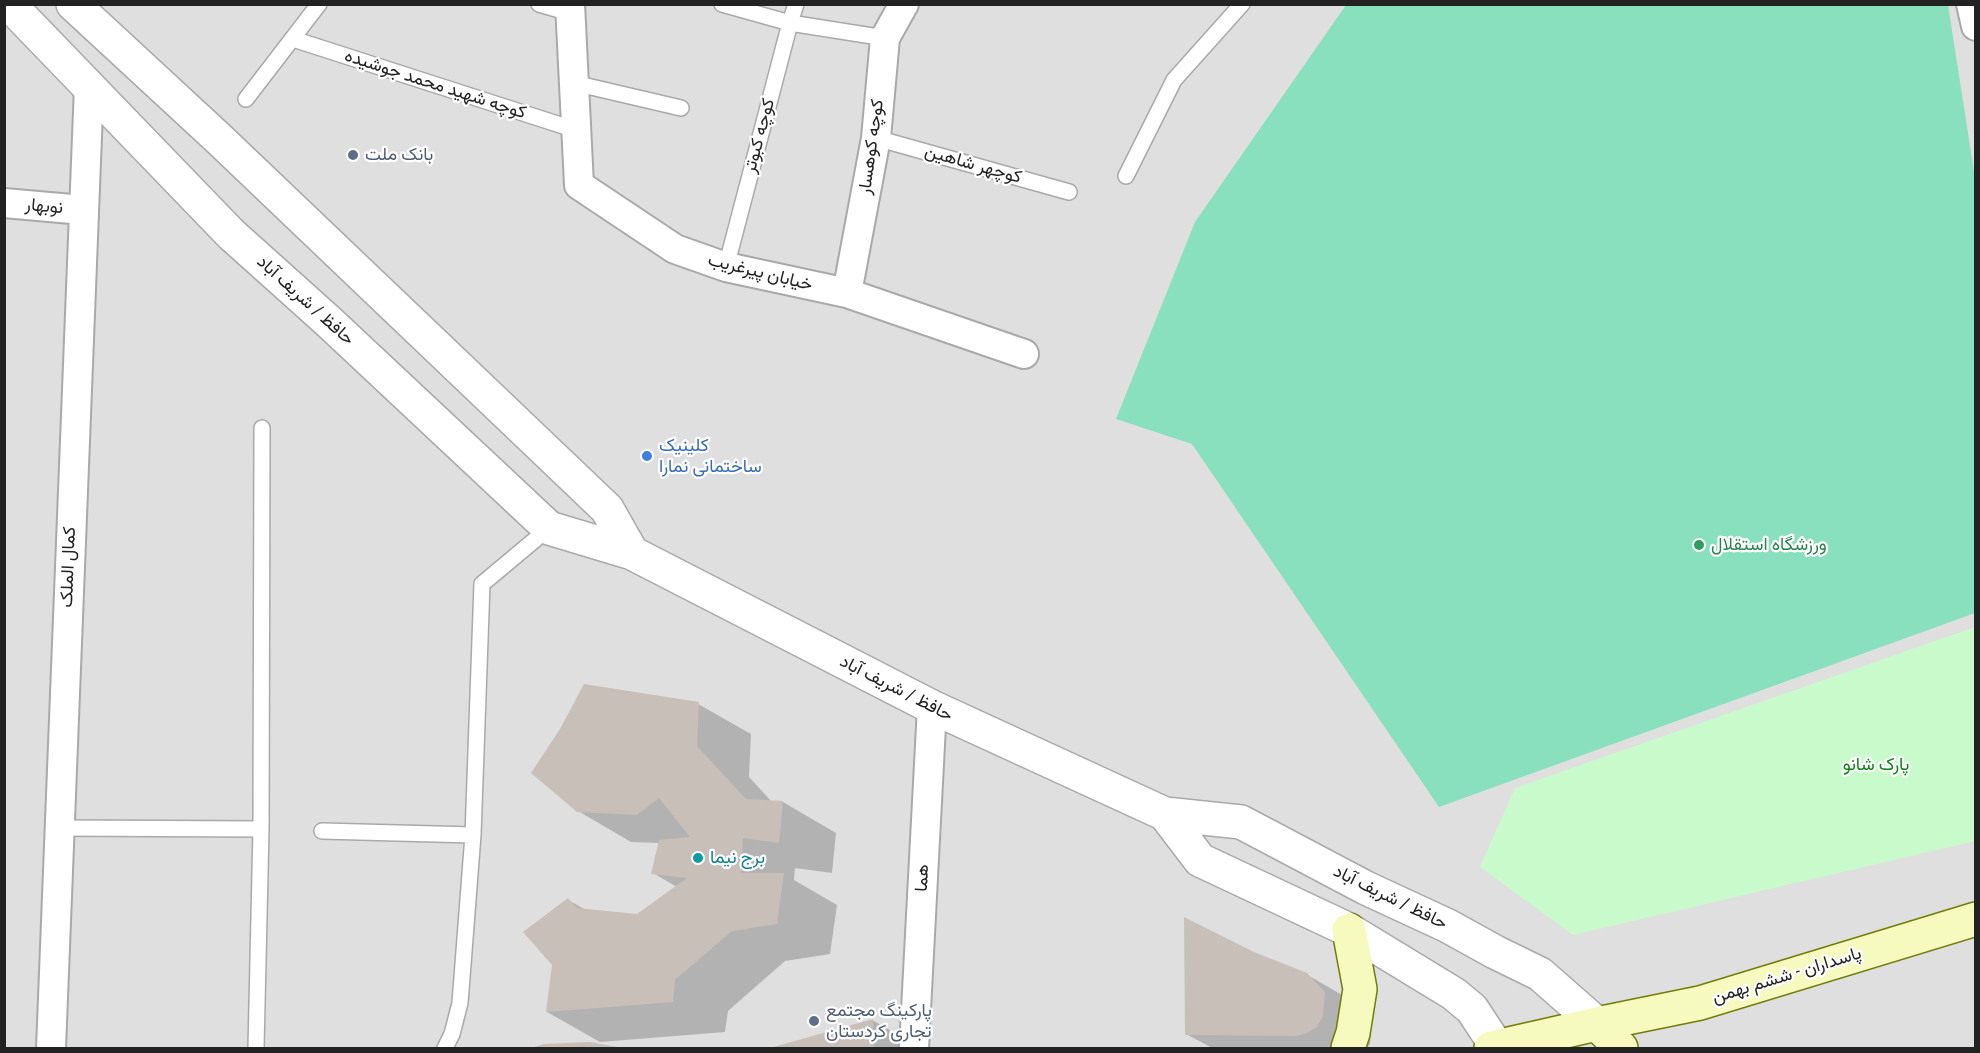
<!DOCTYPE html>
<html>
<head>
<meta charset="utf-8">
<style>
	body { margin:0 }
	#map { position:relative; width:1980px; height:1053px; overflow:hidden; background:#f2efe9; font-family:"Roboto Condensed",sans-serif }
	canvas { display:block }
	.frame { position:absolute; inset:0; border:6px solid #222; pointer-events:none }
</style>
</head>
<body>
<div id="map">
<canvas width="1980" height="1053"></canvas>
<div class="frame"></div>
</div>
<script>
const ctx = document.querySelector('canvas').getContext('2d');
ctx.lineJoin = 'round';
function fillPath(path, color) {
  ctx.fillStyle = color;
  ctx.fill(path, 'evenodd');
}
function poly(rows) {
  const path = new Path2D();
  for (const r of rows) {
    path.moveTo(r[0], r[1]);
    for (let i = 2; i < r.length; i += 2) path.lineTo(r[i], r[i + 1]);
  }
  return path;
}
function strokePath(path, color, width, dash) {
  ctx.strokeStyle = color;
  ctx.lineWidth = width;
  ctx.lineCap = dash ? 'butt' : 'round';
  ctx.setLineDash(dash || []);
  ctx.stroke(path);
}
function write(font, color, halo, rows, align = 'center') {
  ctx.font = font + ' "Roboto Condensed",Vazirmatn,sans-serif';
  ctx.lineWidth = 4.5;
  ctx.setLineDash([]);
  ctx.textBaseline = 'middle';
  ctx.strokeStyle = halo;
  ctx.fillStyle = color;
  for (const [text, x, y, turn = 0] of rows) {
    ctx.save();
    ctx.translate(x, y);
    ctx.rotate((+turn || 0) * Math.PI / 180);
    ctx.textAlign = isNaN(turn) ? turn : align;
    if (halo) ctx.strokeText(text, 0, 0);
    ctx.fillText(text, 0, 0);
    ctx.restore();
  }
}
fillPath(poly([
	[5,5,1975,5,1975,1048,5,1048]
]), '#e0dfdf');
fillPath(poly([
	[1975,627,1975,841,1573,935,1480,867,1515,788]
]), '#c8facc');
fillPath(poly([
	[1346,5,1948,5,1975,178,1975,613,1439,807,1192,444,1116,419,1195,222]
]), '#88e0be');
fillPath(poly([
	[698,704,751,734,749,777,772,802,783,802,836,833,832,873,795,868,794,880,837,905,830,954,785,961,728,1011,725,1032,600,1042,547,1012,568,900,586,910,638,915,677,887,653,873,660,843,631,842,578,811],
	[1253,954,1306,974,1354,1002,1372,1020,1370,1044,1367,1048,1212,1048,1186,1034],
	[872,1020,902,1037,902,1048,773,1048],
	[590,1044,622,1048,534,1048,545,1045]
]), '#0003');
fillPath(poly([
	[584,684,699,702,697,746,746,799,783,801,779,843,743,838,741,873,784,873,777,924,732,931,675,980,673,1002,546,1012,552,965,523,932,568,898,577,908,637,914,687,878,651,874,659,840,690,837,659,798,637,815,577,812,531,773,560,729],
	[1184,917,1254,952,1307,973,1325,992,1323,1016,1317,1027,1309,1032,1297,1036,1185,1035],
	[873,1019,874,1048,770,1048],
	[590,1042,623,1048,531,1048,544,1044]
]), '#c7bfb8');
const service = poly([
	[539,4,570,13],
	[722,4,790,23,885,38],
	[293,39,576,130],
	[574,83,681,108],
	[246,99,319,4],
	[876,138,1069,192],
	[1126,176,1174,80,1242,4],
	[726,267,790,23,796,4],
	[59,828,261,829],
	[322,831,473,835,482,584,549,528],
	[256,1048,261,829,262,428],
	[445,1048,452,1034,460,1003,473,835]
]);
const minor = poly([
	[570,4,579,185,675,249,726,267,847,293,1024,354],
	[1971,4,1976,26],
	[4,203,83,210],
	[847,293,876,138,885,38,904,4],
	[51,1048,89,86],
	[914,1048,932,707]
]);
const tertiary = poly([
	[9,4,231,234,328,321,549,528,632,553,932,707,1165,814,1241,822,1366,888,1448,926,1495,952,1540,974,1597,1024],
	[73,4,218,138,607,509,632,553],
	[1165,814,1200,860,1349,930,1454,994,1472,1009,1497,1047]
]);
const secondary = poly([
	[1597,1024,1700,1003,1976,919],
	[1348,1048,1353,1033,1360,989,1349,930],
	[1491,1048,1597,1024,1621,1048]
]);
strokePath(service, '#a9a9a9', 18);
strokePath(minor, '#a9a9a9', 32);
strokePath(tertiary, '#a9a9a9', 36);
strokePath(secondary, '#707d05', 36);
strokePath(service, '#fff', 15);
strokePath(minor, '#fff', 28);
strokePath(tertiary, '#fff', 33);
strokePath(secondary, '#f7fabf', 33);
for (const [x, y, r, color] of [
	[353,155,6,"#5c6f8a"],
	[647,456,6,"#3f7fe0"],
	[1699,545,6,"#2e9e5b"],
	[698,858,6,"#0f9aa8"],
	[814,1021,6,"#5c6f8a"]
]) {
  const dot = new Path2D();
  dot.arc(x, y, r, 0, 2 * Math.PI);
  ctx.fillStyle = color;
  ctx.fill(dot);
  strokePath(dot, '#fff', 2);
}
write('18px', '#222', '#fff', [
	["کوچه شهید محمد جوشیده",435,85,18],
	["کوچه کبوتر",760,136,-75],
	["کوچه کوهسار",872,147,-82],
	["کوچهر شاهین",973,165,16],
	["نوبهار",44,207,5],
	["خیابان پیرغریب",760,273,14],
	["حافظ / شریف آباد",305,301,42],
	["کمال الملک",69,567,-88],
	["حافظ / شریف آباد",896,689,27],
	["هما",923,878,-87],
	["حافظ / شریف آباد",1390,898,26],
	["پاسداران - ششم بهمن",1787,976,-17]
]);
write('18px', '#4e5e75', '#fff', [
	["بانک ملت",365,155],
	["پارکینگ مجتمع",826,1011],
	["تجاری کردستان",826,1032]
], 'left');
write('18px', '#366cbe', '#fff', [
	["کلینیک",659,446],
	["ساختمانی نمارا",659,467]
], 'left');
write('18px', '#27864d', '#fff', [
	["ورزشگاه استقلال",1711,545]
], 'left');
write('18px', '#0c8416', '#fff', [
	["پارک شانو",1876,765]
]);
write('18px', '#0d838f', '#fff', [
	["برج نیما",710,858]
], 'left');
</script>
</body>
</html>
